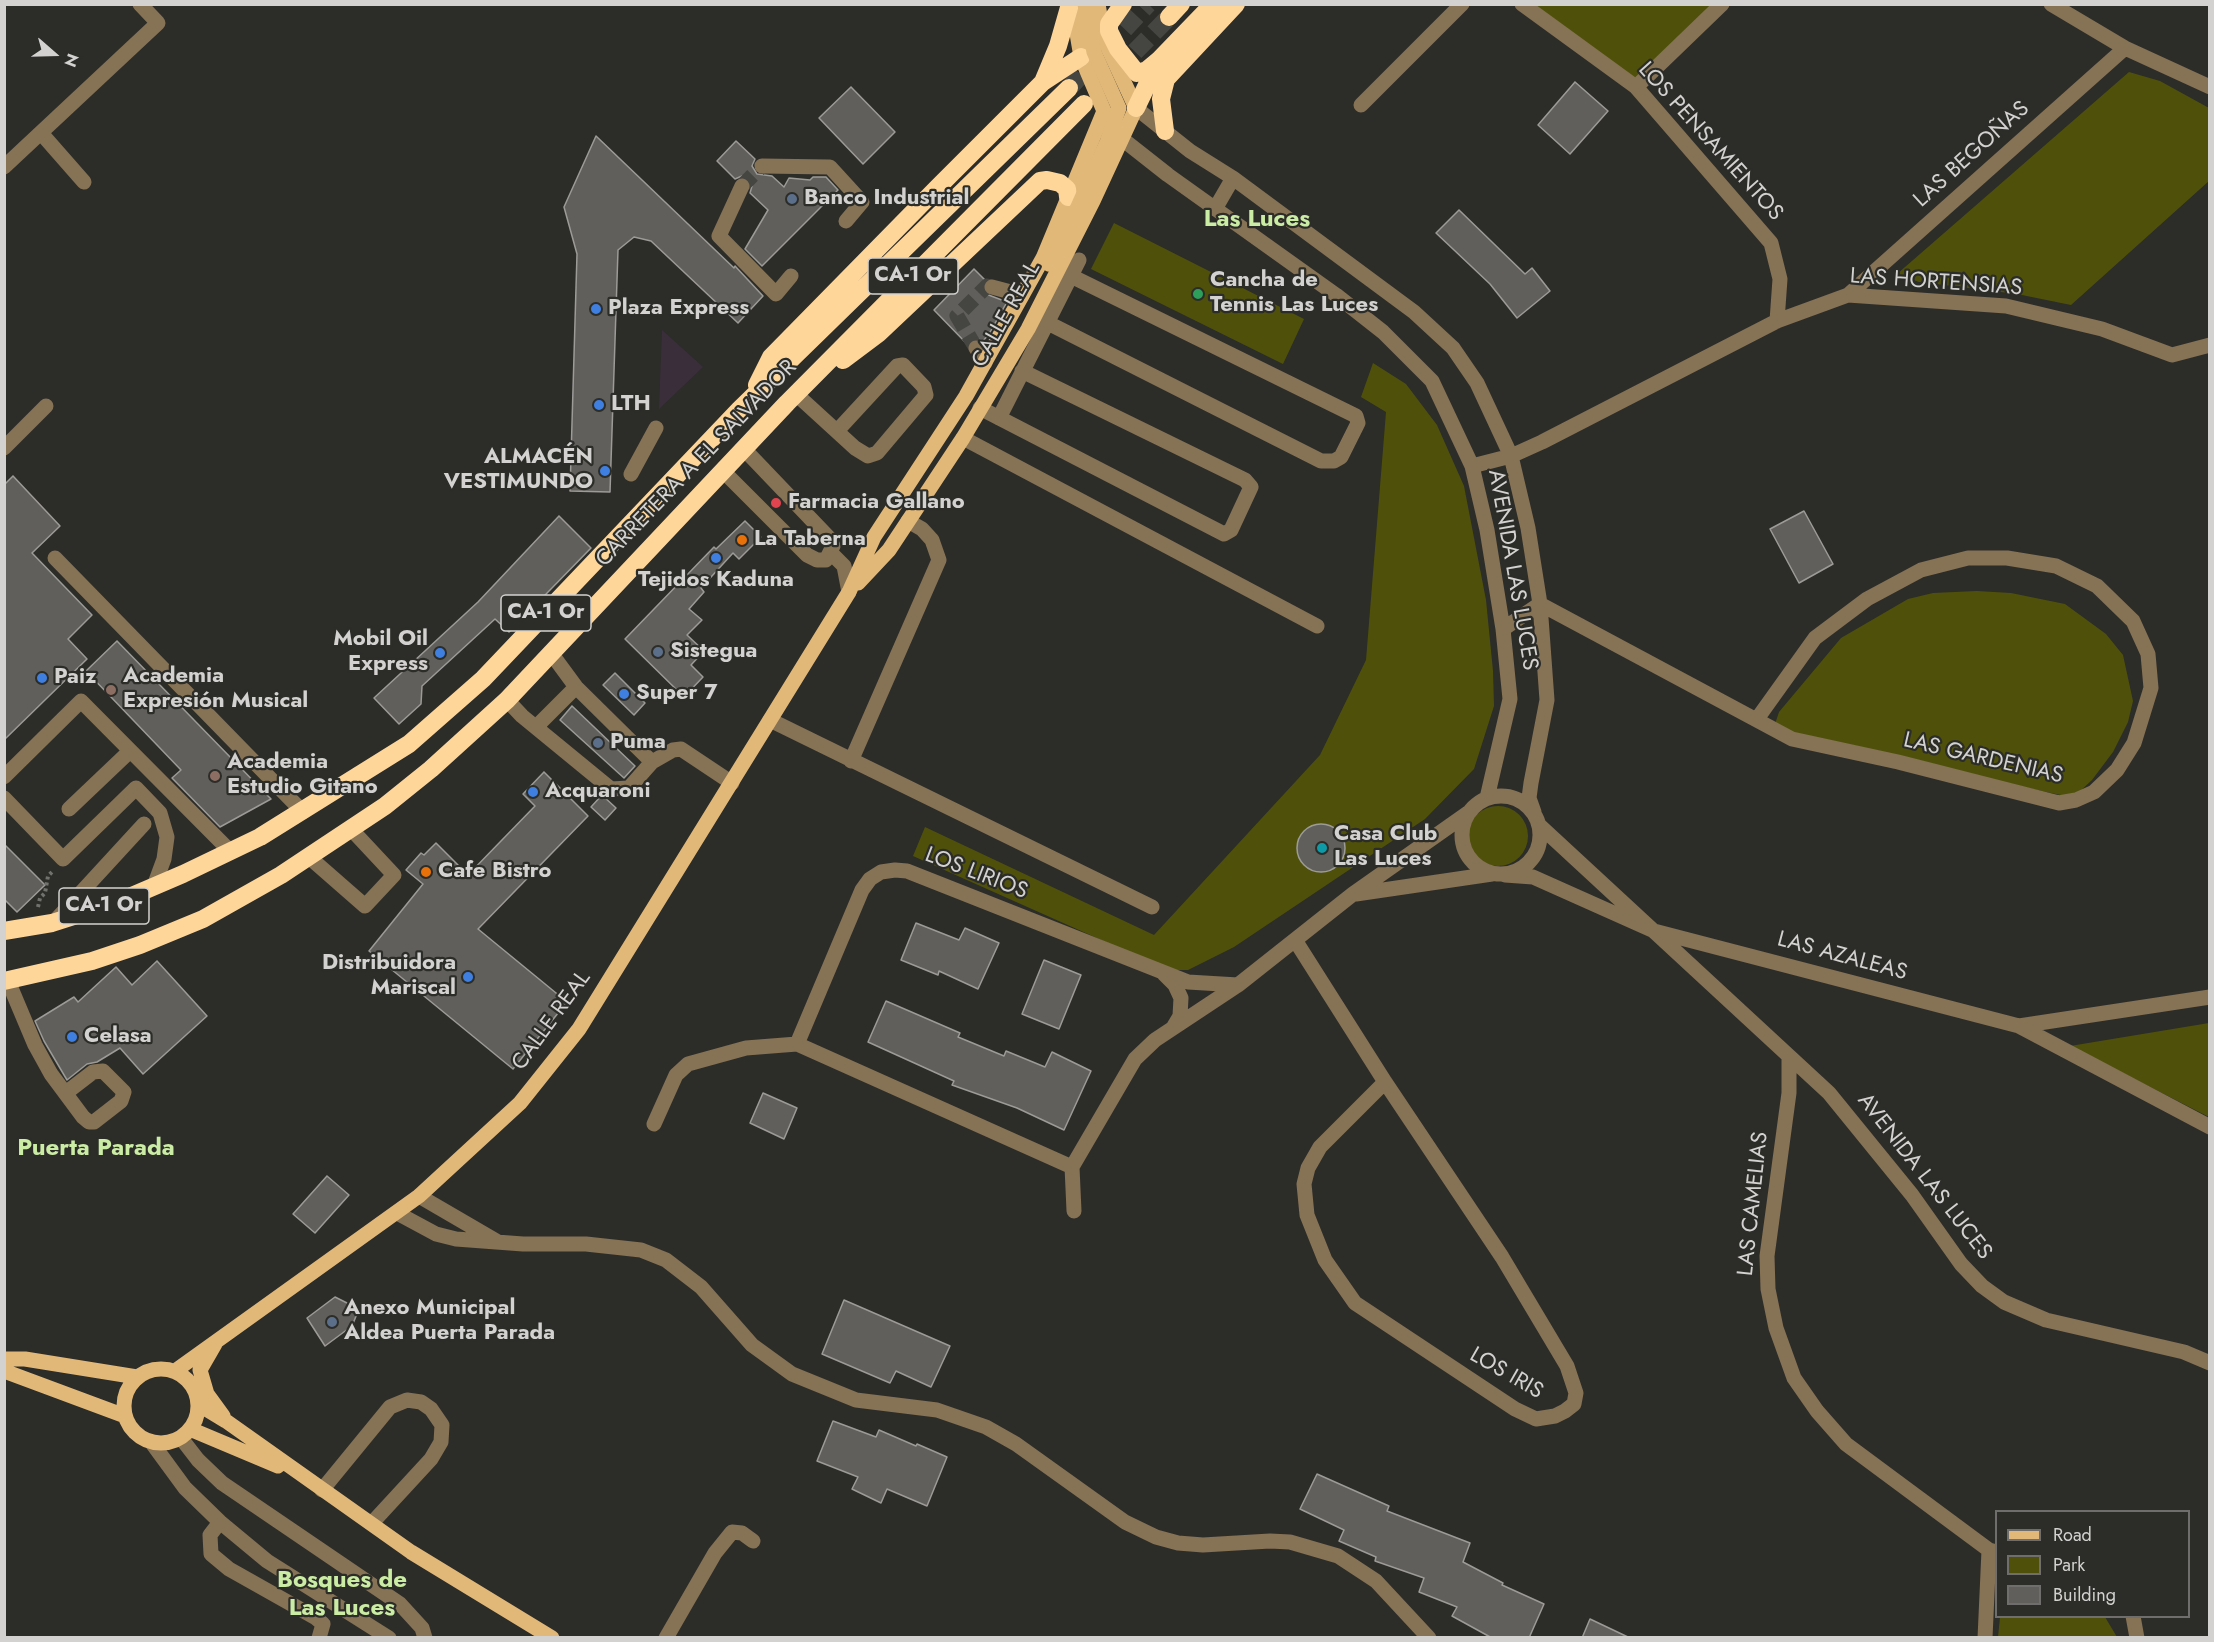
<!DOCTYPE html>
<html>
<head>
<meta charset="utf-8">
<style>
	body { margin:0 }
	#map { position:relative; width:2214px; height:1642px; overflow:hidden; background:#2c2c29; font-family:Jost,sans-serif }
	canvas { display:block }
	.frame { position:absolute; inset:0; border:6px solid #d3d2d0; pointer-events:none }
	.legend { position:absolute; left:1995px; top:1510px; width:195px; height:108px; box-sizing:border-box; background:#2c2c29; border:2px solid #6f6e6c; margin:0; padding:8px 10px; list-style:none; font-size:18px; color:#d3d2d0 }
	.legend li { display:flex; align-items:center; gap:12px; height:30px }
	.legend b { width:30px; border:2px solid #6f6e6c }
	.north { position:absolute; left:24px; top:24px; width:60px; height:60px; -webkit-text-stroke:4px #2c2c29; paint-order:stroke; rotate:110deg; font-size:16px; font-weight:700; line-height:24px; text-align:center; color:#d3d2d0 }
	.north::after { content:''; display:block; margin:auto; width:21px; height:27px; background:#d3d2d0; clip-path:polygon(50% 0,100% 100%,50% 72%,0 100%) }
</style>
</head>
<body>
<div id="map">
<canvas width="2214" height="1642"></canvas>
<div class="frame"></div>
<ul class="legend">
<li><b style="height:8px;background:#e1b878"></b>Road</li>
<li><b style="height:16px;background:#4f510a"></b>Park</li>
<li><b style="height:16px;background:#615f5c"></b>Building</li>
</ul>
<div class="north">N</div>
</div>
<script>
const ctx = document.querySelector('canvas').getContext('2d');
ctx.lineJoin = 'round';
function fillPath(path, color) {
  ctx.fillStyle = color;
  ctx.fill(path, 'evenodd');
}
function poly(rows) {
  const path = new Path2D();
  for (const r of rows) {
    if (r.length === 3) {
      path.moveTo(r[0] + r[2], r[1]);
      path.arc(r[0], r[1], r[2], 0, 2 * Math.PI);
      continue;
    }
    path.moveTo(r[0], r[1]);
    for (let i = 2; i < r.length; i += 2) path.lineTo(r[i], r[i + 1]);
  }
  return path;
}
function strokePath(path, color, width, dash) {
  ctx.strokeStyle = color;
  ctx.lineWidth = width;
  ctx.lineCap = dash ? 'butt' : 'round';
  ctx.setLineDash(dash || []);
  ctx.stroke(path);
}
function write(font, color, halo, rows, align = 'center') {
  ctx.font = font + ' Jost,sans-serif';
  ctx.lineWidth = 4.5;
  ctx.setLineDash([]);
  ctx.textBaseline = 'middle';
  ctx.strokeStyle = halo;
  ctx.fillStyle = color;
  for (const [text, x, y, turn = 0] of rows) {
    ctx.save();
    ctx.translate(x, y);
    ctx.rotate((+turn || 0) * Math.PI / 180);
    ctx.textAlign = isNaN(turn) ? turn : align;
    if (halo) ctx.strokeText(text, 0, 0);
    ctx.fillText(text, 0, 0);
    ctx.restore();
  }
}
fillPath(poly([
	[662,330,703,367,659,409]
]), '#3b2e3b');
fillPath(poly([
	[1517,5,1717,5,1639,79,1630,81],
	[2129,72,2160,81,2209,108,2209,181,2071,305,2017,294,1919,282,1897,274],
	[1114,223,1304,319,1283,364,1091,269],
	[1373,363,1406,384,1437,425,1464,486,1486,600,1493,671,1494,706,1474,769,1425,819,1234,947,1188,970,1173,970,1144,959,913,856,925,827,1154,935,1320,755,1366,660,1386,412,1361,397],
	[1977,591,2011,593,2065,604,2106,634,2123,655,2133,701,2128,722,2113,752,2092,780,2077,794,2065,796,1790,736,1775,724,1779,712,1841,638,1908,599,1933,593],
	[1498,836,30],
	[2209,1023,2209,1117,2070,1046],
	[2000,1617,2105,1617,2117,1637,1998,1637]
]), '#4f510a');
const building = poly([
	[1575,82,1608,111,1570,154,1538,125,1575,82],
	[851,87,895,132,863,164,819,118,851,87],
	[596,136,734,268,735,266,763,296,738,323,651,241,634,237,618,250,610,492,570,491,577,254,564,207,596,136],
	[736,141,755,159,752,166,757,174,772,176,784,187,789,178,810,180,813,177,826,177,838,190,762,266,745,249,768,210,750,193,752,186,750,180,742,176,735,179,717,161,736,141],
	[1459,210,1525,274,1532,268,1550,291,1517,318,1490,284,1436,233,1459,210],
	[974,269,985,280,983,289,986,294,1007,302,989,334,983,341,975,338,967,344,934,310,974,269],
	[13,476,60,526,32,553,92,615,68,639,87,659,4,740,4,485,13,476],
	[1804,511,1833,564,1799,583,1770,529,1804,511],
	[559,516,591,548,509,632,495,619,422,686,421,704,399,724,374,698,478,602,559,516],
	[745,521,761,537,739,559,733,553,701,588,704,592,689,609,702,620,687,635,704,651,691,665,703,677,684,697,625,639,714,547,716,549,745,521],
	[117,641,271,799,220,827,172,778,181,770,86,671,117,641],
	[615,673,645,703,634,715,603,685,615,673],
	[572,706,635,766,624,778,560,720,572,706],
	[544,772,588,816,478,929,567,1002,513,1069,369,951,423,884,406,870,421,853,424,855,436,843,468,875,535,806,523,794,544,772],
	[602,795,616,808,605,820,591,807,602,795],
	[1321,848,24],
	[4,844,45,885,17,912,4,899,4,844],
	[916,923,959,940,965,928,999,943,978,989,939,971,938,975,901,960,916,923],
	[1044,960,1081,975,1059,1029,1022,1014,1044,960],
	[157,961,207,1016,143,1074,120,1048,97,1062,87,1064,67,1080,44,1041,35,1021,74,997,78,1002,116,967,132,985,157,961],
	[886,1001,960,1033,958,1037,1004,1056,1006,1051,1045,1067,1052,1052,1091,1071,1064,1130,1017,1108,952,1085,954,1081,868,1042,886,1001],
	[763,1093,797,1108,784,1139,750,1123,763,1093],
	[327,1176,349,1195,315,1233,293,1214,327,1176],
	[335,1297,359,1309,352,1326,325,1346,307,1318,335,1297],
	[844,1300,950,1346,931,1387,896,1371,890,1383,822,1354,844,1300],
	[833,1421,876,1437,879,1430,916,1446,917,1444,947,1457,927,1506,887,1489,881,1503,852,1489,858,1477,817,1461,833,1421],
	[1317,1474,1389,1506,1387,1511,1470,1543,1463,1562,1503,1583,1502,1585,1544,1604,1529,1638,1492,1638,1452,1616,1457,1607,1419,1592,1424,1578,1375,1561,1376,1557,1339,1541,1344,1530,1300,1509,1317,1474],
	[1590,1619,1630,1638,1582,1638,1590,1619]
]);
fillPath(building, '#615f5c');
strokePath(building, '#9d9b98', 1.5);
strokePath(poly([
	[742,186,762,166],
	[976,348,957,316,987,286,992,287]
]), '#454542', 15, [15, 8]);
strokePath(poly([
	[1116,71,1169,17],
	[1069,88,1148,4]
]), '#454542', 18, [18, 9]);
strokePath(poly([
	[38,907,40,898,45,893,48,876,53,871]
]), '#71716e', 4, [3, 3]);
strokePath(poly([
	[1522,4,1636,87,1771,243,1780,279,1777,321],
	[2051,4,2125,48,2210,87],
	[1636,87,1722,4],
	[1361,105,1462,4],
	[1136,108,1190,151,1233,178,1414,312,1453,348,1477,383,1511,456,1528,528,1540,604,1547,700,1531,783,1529,798,1534,812],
	[41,133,84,182],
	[1121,138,1168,175,1336,295,1383,332,1432,381,1472,466,1487,530,1503,629,1510,699,1487,798],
	[762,166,830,167,862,202,846,221],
	[4,167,158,23,140,4],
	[742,186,719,236,776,294,791,276],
	[1215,209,1233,178],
	[992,287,1022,295],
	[1848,295,2125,48],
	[1048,323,1321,461,1334,461,1341,457,1358,423,1356,416,1071,276],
	[976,348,985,363],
	[797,395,855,448,868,456,877,453,926,395,924,387,903,365,897,366,837,431],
	[980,408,1224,534,1231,530,1251,487,1245,480,1022,371],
	[999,418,1079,260],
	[963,438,1317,626],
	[4,448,46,406],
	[1472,466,1511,456,1542,442,1777,321,1848,295,2006,306,2102,329,2172,355,2210,345],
	[723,471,807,555,817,560,826,560,833,546,830,539,744,449],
	[631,474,656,428],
	[831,553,844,566,849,592],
	[55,558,303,812],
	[1503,629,1540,604,1792,739,1898,762,2059,803,2076,800,2094,792,2117,770,2134,743,2151,688,2148,654,2133,621,2097,586,2056,566,2007,558,1968,558,1921,570,1867,599,1815,638,1757,719],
	[551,653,576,687,652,762],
	[507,700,522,716,611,789,629,788,652,762,673,750,681,749,732,783],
	[770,720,1152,907],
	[536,727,576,687],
	[851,761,939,560,932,540,922,529,908,521],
	[4,777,81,701,230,851],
	[1501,835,39],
	[4,798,63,859,136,788,160,813,167,837,164,859,154,886],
	[69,809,130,751],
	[1539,825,1829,1093,1912,1195,1961,1264,1982,1286,2004,1302,2046,1320,2184,1352,2210,1363],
	[309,857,365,906,394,875,351,829],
	[1505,875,1533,877,1654,931,2019,1026,2210,1127],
	[1356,894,1492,874],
	[53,923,144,824],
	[1295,940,1385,1082,1502,1257,1567,1366,1576,1393,1574,1404,1565,1411,1555,1416,1536,1419,1515,1409,1355,1303,1325,1260,1307,1215,1304,1184,1308,1168,1320,1147,1385,1082],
	[1164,974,1175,985,1181,998,1180,1016,1174,1026],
	[8,981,35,1045,51,1074,83,1117,89,1122,94,1122,121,1101,124,1092,103,1071,93,1072,67,1092],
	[2019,1026,2210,997],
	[797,1044,862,890,870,879,881,872,895,870,907,871,1188,982,1238,985],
	[1789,1056,1789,1093,1767,1256,1768,1289,1776,1328,1794,1378,1817,1411,1846,1444,1989,1550,1996,1552],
	[654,1124,676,1075,688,1064,746,1048,797,1044,1072,1167],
	[419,1196,498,1242],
	[1074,1211,1072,1167,1135,1059,1155,1040,1238,985,1353,894,1468,813],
	[397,1213,436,1234,456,1239,523,1244,586,1244,641,1250,666,1260,701,1287,752,1345,792,1374,856,1400,937,1410,986,1427,1016,1444,1125,1522,1156,1537,1178,1543,1203,1545,1270,1541,1290,1542,1338,1556,1376,1581,1429,1638],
	[181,1438,198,1460,222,1483,400,1604,422,1628,425,1638],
	[152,1443,185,1488,220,1522,267,1561,389,1638],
	[322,1490,390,1407,407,1400,421,1402,431,1409,442,1425,441,1442,431,1459,372,1523],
	[220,1522,210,1535,211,1554,229,1569,316,1618,323,1624,319,1638],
	[2133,1616,2137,1638],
	[666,1638,715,1553,732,1532,742,1533,753,1541],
	[1985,1638,1989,1550]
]), '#867254', 15);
strokePath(poly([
	[1049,264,1072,220],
	[858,583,889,550,963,438,1028,329,1093,201,1136,108,1104,39,1098,4],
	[215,1344,200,1370,207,1394,223,1416],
	[4,1359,25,1359,137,1377],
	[161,1406,37],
	[4,1371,125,1416],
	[175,1371,419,1196,520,1103,579,1029,849,592,874,537,966,396,1043,258,1104,111,1081,57,1072,4],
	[198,1404,226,1421,411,1552,552,1638],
	[190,1429,278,1466]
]), '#e1b878', 15);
strokePath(poly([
	[1123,4,1109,24,1109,31,1118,49,1137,73,1147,70,1159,60],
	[1169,17,1181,4],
	[1043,82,1058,46,1070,4],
	[1136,108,1159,60,1213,4],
	[1165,131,1161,99,1166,79,1236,4],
	[843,360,879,333,1040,181,1047,180,1060,183,1067,189,1068,197],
	[757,385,771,357,938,187,1043,82,1081,57],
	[4,931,52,923,77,915,127,898,183,874,260,837,409,744,483,679,739,410,1069,88],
	[4,981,92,961,140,945,203,919,281,875,385,806,431,769,507,700,787,403,1084,104]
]), '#fed69a', 18);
strokePath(poly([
	[1072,220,1107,142,1119,108,1094,52,1085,4]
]), '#e1b878', 15);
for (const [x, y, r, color] of [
	[792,199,6,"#5c6f8a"],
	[1198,294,6,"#2e9e5b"],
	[596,309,6,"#3f7fe0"],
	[599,405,6,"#3f7fe0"],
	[605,471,6,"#3f7fe0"],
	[776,503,6,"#e0444e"],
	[742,540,6,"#e8710a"],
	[716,558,6,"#3f7fe0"],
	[658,652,6,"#5c6f8a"],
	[440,653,6,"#3f7fe0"],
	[42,678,6,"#3f7fe0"],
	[111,690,6,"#8d6e63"],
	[624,694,6,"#3f7fe0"],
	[598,743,6,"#5c6f8a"],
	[215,776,6,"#8d6e63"],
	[533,792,6,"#3f7fe0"],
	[1322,848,6,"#0f9aa8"],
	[426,872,6,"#e8710a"],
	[468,977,6,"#3f7fe0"],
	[72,1037,6,"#3f7fe0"],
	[332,1322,6,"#5c6f8a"]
]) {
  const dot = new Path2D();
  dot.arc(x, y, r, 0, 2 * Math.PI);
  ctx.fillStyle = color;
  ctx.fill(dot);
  strokePath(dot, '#2c2c29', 2);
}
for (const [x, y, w] of [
	[913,276,90],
	[546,613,90],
	[104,906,90]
]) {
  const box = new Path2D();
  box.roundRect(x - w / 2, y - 18, w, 36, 4.5);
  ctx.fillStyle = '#2c2c29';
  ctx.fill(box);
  strokePath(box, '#d3d2d0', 1.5);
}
write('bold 21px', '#d3d2d0', null, [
	["CA-1 Or",913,276],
	["CA-1 Or",546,613],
	["CA-1 Or",104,906]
]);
write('22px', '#d3d2d0', '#2c2c29', [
	["LOS PENSAMIENTOS",1710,142,48],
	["LAS BEGOÑAS",1972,155,-42],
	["LAS HORTENSIAS",1936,283,4],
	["CALLE REAL",1007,315,-61],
	["CARRETERA A EL SALVADOR",697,464,-46],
	["AVENIDA LAS LUCES",1512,570,80],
	["LAS GARDENIAS",1983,759,13],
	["LOS LIRIOS",976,874,21],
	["LAS AZALEAS",1842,957,15],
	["CALLE REAL",552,1021,-54],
	["AVENIDA LAS LUCES",1924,1177,52],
	["LAS CAMELIAS",1754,1204,-84],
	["LOS IRIS",1506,1374,30]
]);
write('bold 22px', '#d3d2d0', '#2c2c29', [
	["Banco Industrial",804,199],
	["Cancha de",1210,281],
	["Tennis Las Luces",1210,306],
	["Plaza Express",608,309],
	["LTH",611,405],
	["ALMACÉN",593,458,"right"],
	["VESTIMUNDO",593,483,"right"],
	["Farmacia Gallano",788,503],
	["La Taberna",754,540],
	["Tejidos Kaduna",716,581,"center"],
	["Mobil Oil",428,640,"right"],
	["Express",428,665,"right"],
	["Sistegua",670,652],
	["Academia",123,677],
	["Expresión Musical",123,702],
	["Paiz",54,678],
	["Super 7",636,694],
	["Puma",610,743],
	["Academia",227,763],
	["Estudio Gitano",227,788],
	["Acquaroni",545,792],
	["Casa Club",1334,835],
	["Las Luces",1334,860],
	["Cafe Bistro",438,872],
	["Distribuidora",456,964,"right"],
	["Mariscal",456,989,"right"],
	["Celasa",84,1037],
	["Anexo Municipal",344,1309],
	["Aldea Puerta Parada",344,1334]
], 'left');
write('bold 24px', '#cbeca4', '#2c2c29', [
	["Las Luces",1257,220],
	["Puerta Parada",96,1149],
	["Bosques de",342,1581],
	["Las Luces",342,1609]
]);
</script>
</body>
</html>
